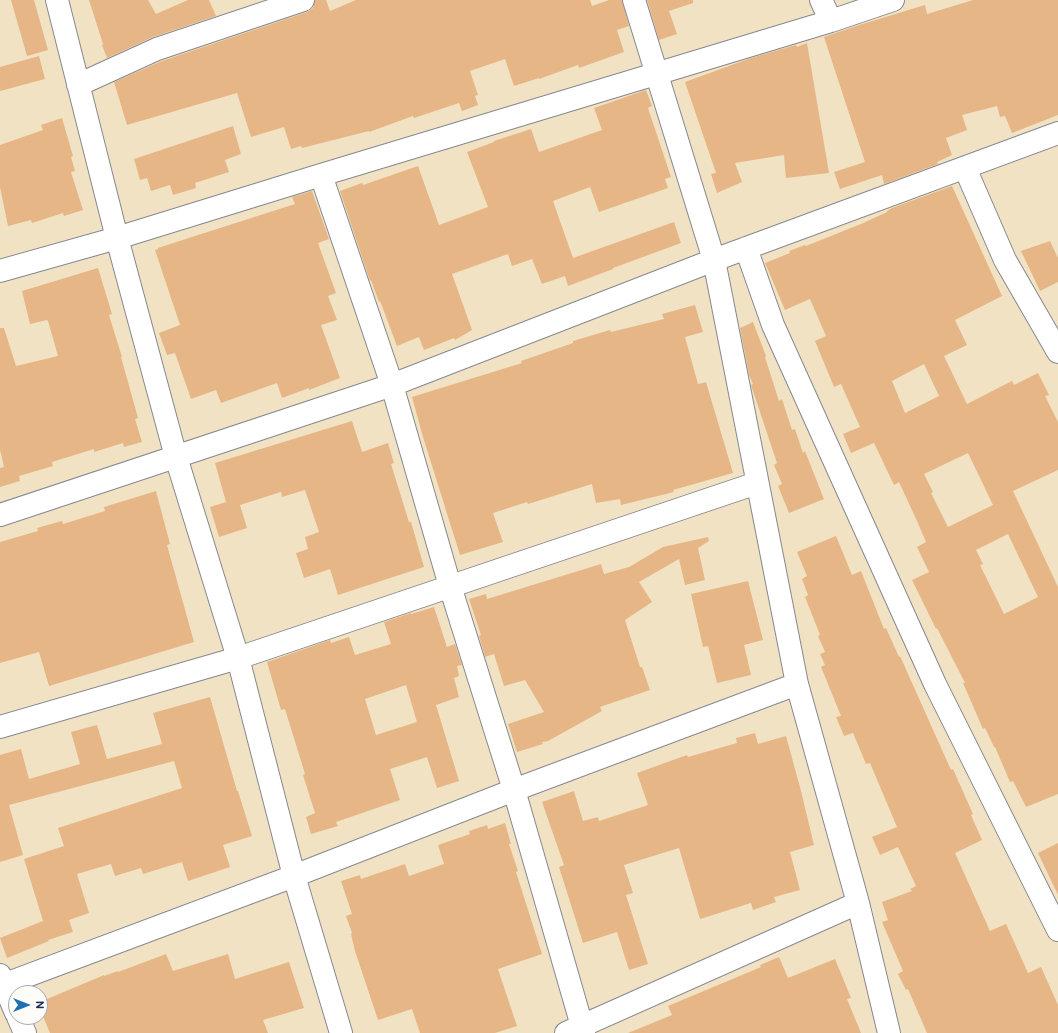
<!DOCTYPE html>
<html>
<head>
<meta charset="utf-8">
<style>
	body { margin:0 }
	#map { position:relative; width:1058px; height:1033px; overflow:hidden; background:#f2e2c4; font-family:"Balsamiq Sans",sans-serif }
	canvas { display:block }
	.north { position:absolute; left:8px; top:985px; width:40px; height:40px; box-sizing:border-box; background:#fdfcf7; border:1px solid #a3aaba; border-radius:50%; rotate:90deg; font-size:11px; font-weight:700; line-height:16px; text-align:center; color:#1b2f5e }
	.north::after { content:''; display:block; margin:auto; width:14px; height:18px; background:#1f6fb2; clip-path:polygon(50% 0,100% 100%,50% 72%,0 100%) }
</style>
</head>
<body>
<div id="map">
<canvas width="1058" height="1033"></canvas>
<div class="north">N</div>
</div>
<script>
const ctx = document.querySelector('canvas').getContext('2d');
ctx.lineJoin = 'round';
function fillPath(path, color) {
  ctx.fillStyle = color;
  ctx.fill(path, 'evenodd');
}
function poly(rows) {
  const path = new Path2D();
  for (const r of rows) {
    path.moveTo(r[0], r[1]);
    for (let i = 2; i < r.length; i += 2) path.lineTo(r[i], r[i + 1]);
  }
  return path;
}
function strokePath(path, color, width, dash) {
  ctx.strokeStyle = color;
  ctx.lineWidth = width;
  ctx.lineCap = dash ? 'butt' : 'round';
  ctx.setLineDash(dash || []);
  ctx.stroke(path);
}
fillPath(poly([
	[11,0,34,0,48,50,27,56],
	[89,0,148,0,156,14,188,0,209,0,216,16,153,37,107,58,102,45,103,44],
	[315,0,326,0,330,11,356,0,590,0,592,6,609,0,622,0,629,26,617,30,624,52,579,68,578,65,539,79,539,78,514,86,505,59,470,71,478,95,475,96,478,105,462,111,459,103,414,118,413,116,369,132,369,131,302,148,301,146,291,149,284,127,251,137,237,93,127,125,114,82,162,61,307,12,313,8],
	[647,0,693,0,693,3,669,11,677,34,659,40],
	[973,0,1058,0,1058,115,1012,133,1005,116,1000,117,997,106,962,115,967,130,946,138,952,155,937,162,938,164,884,184,882,175,840,189,834,172,865,162,824,37,856,26,925,5,927,14],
	[807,43,829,173,786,178,784,155,735,163,742,182,717,193,711,174,716,173,685,82,751,58,796,45,797,47],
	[39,56,45,79,0,91,0,67],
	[646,90,652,106,648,108,671,177,665,179,668,188,599,212,590,187,553,201,573,258,674,222,681,243,613,268,613,269,568,286,565,276,542,284,532,259,512,266,508,254,452,274,472,330,455,340,454,338,424,350,419,337,397,346,380,301,379,302,371,280,370,281,340,191,362,183,363,185,418,166,439,225,488,207,467,152,494,142,494,141,531,129,539,152,602,130,594,108],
	[62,118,73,156,71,157,75,171,71,172,83,210,64,216,63,213,32,223,31,220,8,226,0,187,0,145,43,130,41,125],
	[233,126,241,154,225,160,229,172,195,183,196,188,173,195,170,185,151,191,147,178,140,180,134,159],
	[952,186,1002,296,955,320,967,345,944,356,967,404,1012,381,1014,385,1038,373,1049,395,1045,396,1058,422,1058,470,1013,491,1058,587,1058,794,1026,807,1013,781,1010,782,995,747,994,747,985,728,983,729,963,683,965,683,937,628,936,629,912,580,929,572,917,547,926,542,917,521,899,482,894,485,874,443,851,453,843,434,860,427,841,384,834,387,815,341,826,336,810,299,785,310,765,263,790,253,789,251,805,245,806,246,861,224,887,212,887,211,892,208],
	[924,364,939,396,905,413,892,381],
	[968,453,993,505,948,527,931,493,933,492,924,474],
	[1008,534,1038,597,1004,614,980,565,983,564,976,550],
	[312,191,329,239,318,243,336,293,328,296,337,320,321,325,340,378,309,390,309,388,282,398,277,383,221,403,216,390,191,399,175,353,167,355,159,333,180,325,155,250,158,249,158,248,195,236,295,204,292,197],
	[1050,241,1058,258,1058,282,1040,291,1021,251],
	[98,268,112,314,109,315,122,357,121,357,138,418,135,419,142,442,124,447,123,443,94,452,94,449,52,462,53,466,19,476,20,481,0,487,0,468,4,467,0,450,0,328,4,328,16,366,58,356,48,321,47,320,30,324,22,291],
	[695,305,703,332,685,337,698,384,706,382,733,473,673,490,674,492,621,505,620,499,596,503,592,484,528,504,527,502,493,513,503,542,460,555,423,437,412,397,522,363,521,361,573,343,573,341,610,330,611,332,664,319,662,314],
	[753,322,766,356,765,357,779,401,782,399,792,430,795,429,803,453,805,451,824,499,789,513,778,486,782,484,774,465,777,463,751,385,753,384,749,375,740,328],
	[352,421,362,452,388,443,394,463,391,464,409,522,411,522,424,567,338,595,330,569,304,578,296,553,308,549,305,537,319,532,305,490,282,497,281,492,240,505,247,528,219,537,210,507,226,502,215,463],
	[156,491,170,544,167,545,194,642,49,686,39,652,0,663,0,542,38,531,37,528,62,521,63,524,105,511,104,507],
	[836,536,852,575,861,571,884,629,886,628,899,657,900,656,951,770,953,769,973,814,971,815,982,840,955,853,990,931,1006,924,1028,973,1041,967,1058,1005,1058,1033,927,1033,908,989,906,990,898,974,903,971,882,922,888,920,882,902,912,891,910,889,916,886,898,847,880,855,872,837,897,827,870,763,866,764,853,733,844,736,836,717,841,716,821,667,825,665,820,654,825,652,818,636,820,635,805,597,808,595,802,579,807,576,797,552],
	[708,537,709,541,698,548,705,580,685,585,679,559,639,582,652,602,625,620,640,667,642,667,650,690,600,707,602,711,548,741,542,742,543,744,517,752,508,724,544,712,525,680,504,686,494,654,485,657,479,636,481,635,469,599,486,594,487,599,601,564,604,574,629,567,663,547],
	[748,581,763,640,744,645,751,675,717,683,708,646,703,647,691,594],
	[434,607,447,647,455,644,462,665,457,666,459,676,454,678,459,697,436,705,459,781,437,788,427,757,390,769,400,800,336,822,338,826,311,834,306,817,315,813,303,775,305,774,285,709,281,710,267,662,330,640,331,643,349,637,355,655,391,644,384,622,411,613,411,614],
	[406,685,417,722,376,735,365,699],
	[210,697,237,791,238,791,252,836,223,845,230,867,188,881,182,862,143,874,141,868,115,876,111,864,77,874,89,913,69,920,73,932,48,940,49,941,7,958,0,938,43,921,24,859,64,846,58,828,182,788,174,761,9,805,23,855,0,862,0,755,21,749,29,779,80,764,71,732,97,725,107,759,162,744,153,713],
	[755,733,758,744,786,736,801,791,814,845,790,852,800,890,774,897,776,902,753,910,751,903,700,919,679,848,624,865,633,893,626,895,648,964,629,970,617,932,583,943,559,867,564,865,542,802,574,791,583,821,598,817,599,821,648,805,637,773,687,755,688,757,737,743,736,738],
	[505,823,511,844,509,844,518,871,516,872,542,954,498,969,517,1026,495,1033,420,1033,412,1009,378,1020,355,951,351,934,352,933,346,916,352,914,341,881,360,875,361,879,405,864,409,876,444,864,438,845,470,834,469,831,487,825,488,829],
	[1058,843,1058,895,1038,853],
	[166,954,173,971,228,954,235,979,289,962,304,1008,263,1020,268,1033,50,1033,40,1009,40,1002,104,975,104,976,118,971,118,972],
	[779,957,788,978,835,959,851,998,847,999,861,1033,628,1033,672,1015,668,1006,761,967,760,965]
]), '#e6b686');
const minor = poly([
	[57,0,117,238,176,457,238,658,294,876,341,1033],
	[634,0,714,260,797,684,858,903,889,1033],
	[821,0,831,21],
	[78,85,157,49,303,0],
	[965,168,1005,260,1058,352],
	[321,175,392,385,450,586,514,790,584,1033],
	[746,248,773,325,935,684,1058,930],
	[0,271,117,238,321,175,831,21,893,0],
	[0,515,392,385,714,260,1058,133],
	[0,727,238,658,757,483],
	[0,975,16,1013],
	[0,986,294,876,514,790,797,684],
	[18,1017,25,1033],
	[566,1033,858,903]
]);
strokePath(minor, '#868891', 24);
strokePath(minor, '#fff', 22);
</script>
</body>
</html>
